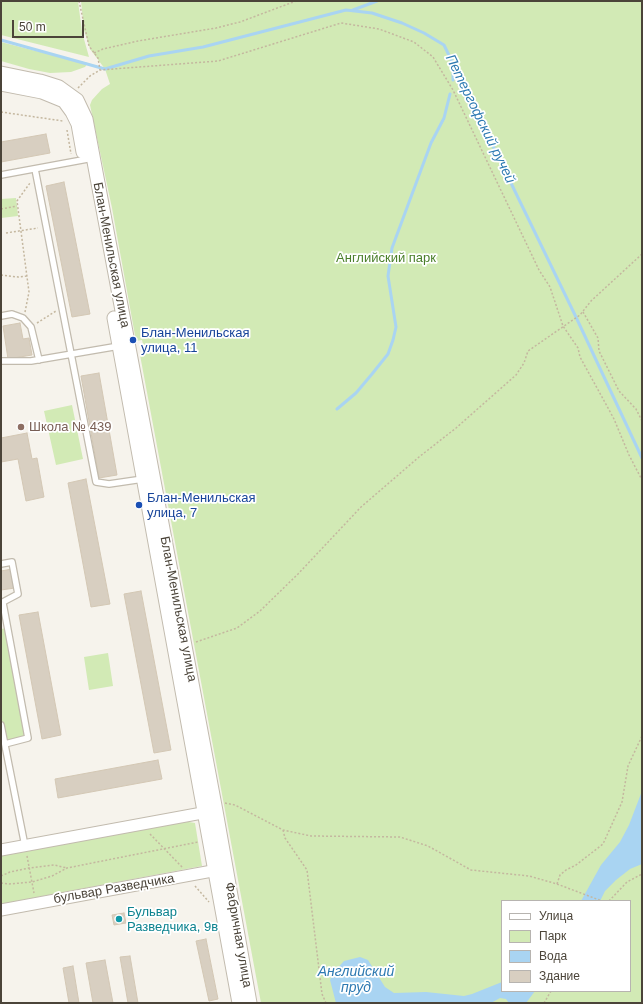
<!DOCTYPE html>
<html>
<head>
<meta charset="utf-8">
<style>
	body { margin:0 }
	#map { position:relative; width:643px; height:1004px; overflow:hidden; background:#f6f3ec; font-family:Helvetica,sans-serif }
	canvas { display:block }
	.frame { position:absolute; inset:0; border:2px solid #4b4439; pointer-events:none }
	.legend { position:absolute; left:501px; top:900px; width:130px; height:92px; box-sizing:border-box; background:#fff; border:1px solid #b7b4b0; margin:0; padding:5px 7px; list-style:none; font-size:12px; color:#4b4439 }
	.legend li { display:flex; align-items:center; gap:8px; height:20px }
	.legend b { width:20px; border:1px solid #b7b4b0 }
	.scale { position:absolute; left:12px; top:20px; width:72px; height:18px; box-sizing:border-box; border:2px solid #4b4439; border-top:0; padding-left:5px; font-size:12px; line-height:14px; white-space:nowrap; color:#4b4439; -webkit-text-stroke:3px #fff; paint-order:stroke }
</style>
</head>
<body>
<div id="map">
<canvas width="643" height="1004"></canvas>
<div class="frame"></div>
<ul class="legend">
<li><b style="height:5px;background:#fff"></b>Улица</li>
<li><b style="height:11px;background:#d2eab5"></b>Парк</li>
<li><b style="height:11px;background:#a9d4f2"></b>Вода</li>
<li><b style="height:11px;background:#d8cfc1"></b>Здание</li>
</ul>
<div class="scale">50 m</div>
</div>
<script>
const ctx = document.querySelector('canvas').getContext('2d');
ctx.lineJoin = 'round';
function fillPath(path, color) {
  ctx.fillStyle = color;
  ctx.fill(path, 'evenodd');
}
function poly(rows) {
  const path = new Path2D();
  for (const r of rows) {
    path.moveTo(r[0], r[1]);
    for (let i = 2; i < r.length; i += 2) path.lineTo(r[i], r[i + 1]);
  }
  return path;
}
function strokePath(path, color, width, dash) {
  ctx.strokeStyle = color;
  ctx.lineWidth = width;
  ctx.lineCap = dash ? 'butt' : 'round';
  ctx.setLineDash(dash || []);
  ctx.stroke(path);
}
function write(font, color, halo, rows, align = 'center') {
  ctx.font = font + ' Helvetica,sans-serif';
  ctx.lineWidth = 3.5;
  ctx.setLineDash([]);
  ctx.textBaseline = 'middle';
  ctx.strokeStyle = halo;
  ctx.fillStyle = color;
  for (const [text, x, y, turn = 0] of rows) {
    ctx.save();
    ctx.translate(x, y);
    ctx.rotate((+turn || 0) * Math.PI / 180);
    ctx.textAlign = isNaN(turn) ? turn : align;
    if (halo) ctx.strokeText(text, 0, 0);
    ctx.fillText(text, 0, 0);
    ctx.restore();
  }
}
fillPath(poly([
	[1,1,78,1,82,32,89,57,1,35],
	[81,1,642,1,642,1003,261,1003,140,355,145,353,142,340,136,341,112,208,90,105,92,100,102,89,110,84,105,69,90,49,84,30],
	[502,901,630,901,630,991,502,991],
	[1,42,32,50,88,63,85,67,71,72,50,73,29,69,1,61],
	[16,198,18,216,1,218,1,199],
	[72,405,83,459,56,465,44,411],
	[7,628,28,738,5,744,1,725,1,629],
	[108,653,113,686,89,690,84,657],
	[183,821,195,823,202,866,1,904,1,856]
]), '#d2eab5');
fillPath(poly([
	[642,791,642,864,630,869,616,880,605,891,600,901,581,901,601,865,620,842,629,825],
	[360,957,368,960,385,987,394,993,426,992,464,996,472,994,502,982,502,991,535,991,526,1003,509,1003,506,999,500,998,491,1003,336,1003,330,980,333,973,344,961]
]), '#a9d4f2');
strokePath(poly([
	[353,10,377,1],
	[1,40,105,69,149,56,203,47,346,10,372,13,402,23,424,33,444,45,575,315,642,458],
	[453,80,453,64],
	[337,409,356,393,372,374,388,354,393,340,396,327,388,276,392,248,431,143,444,118,450,94]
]), '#a9d4f2', 3);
const building = poly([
	[46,134,50,153,1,162,1,142,46,134],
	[64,182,90,314,72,317,46,186,64,182],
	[20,323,23,339,29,338,32,355,8,359,3,326,20,323],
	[99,373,117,475,99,478,81,376,99,373],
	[27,433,32,459,37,458,44,497,26,501,18,459,1,462,1,438,27,433],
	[86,479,110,604,91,607,68,483,86,479],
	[12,569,15,588,1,590,1,571,12,569],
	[141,591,171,750,154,753,124,594,141,591],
	[38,612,61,735,42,739,19,615,38,612],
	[158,760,162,779,58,798,55,779,158,760],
	[124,913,126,923,114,925,112,915,124,913],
	[206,939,218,999,209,1001,196,941,206,939],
	[130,956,138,1003,128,1003,120,957,130,956],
	[105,960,113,1003,93,1003,86,963,105,960],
	[73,966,79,1003,69,1003,63,968,73,966]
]);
fillPath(building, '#d8cfc1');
strokePath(building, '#d3c7b4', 1);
const service = poly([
	[35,169,96,482,109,484,143,479],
	[1,175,93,158],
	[1,316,12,314,23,318,31,327,39,360],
	[1,361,31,361,119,346],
	[1,564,12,562,18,594,1,603],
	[3,603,28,738,5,744],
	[1,725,25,846]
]);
const minor = poly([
	[1,850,213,811],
	[1,910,223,869]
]);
const tertiary = poly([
	[1,73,40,81,59,87,77,100,86,119,216,811,250,1003],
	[1,84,42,92,64,101,72,112,78,124,83,152],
	[114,318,239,1003]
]);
strokePath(service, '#c2bbae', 8);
strokePath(minor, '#c2bbae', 13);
strokePath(tertiary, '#c2bbae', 15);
strokePath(poly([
	[79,1,89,46,98,58,100,70],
	[94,53,103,49,138,41,216,28,240,22,296,1],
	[78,88,90,76,100,70,218,61,341,23,379,29,414,42,433,57,453,90,539,270,550,287,563,326,578,348,580,357,614,419,629,455,642,480],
	[1,112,63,121],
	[67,130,71,154],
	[1,209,17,206],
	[6,233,38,228],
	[1,275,18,277,27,276],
	[25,312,29,292,17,201,30,183],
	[583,312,598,338,599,351,619,391,636,409,642,421],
	[37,323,56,311],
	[196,642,237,628,260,611,298,574,361,507,419,457,456,428,516,375,524,363,528,351,580,315,591,301,642,254],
	[225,803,235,805,283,830,311,836,400,837,428,846,471,870,529,876,557,884,602,901],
	[283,830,285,838,307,870,322,994,326,1003],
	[150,834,182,867],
	[27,856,34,893],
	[1,876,10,872,29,868,54,865,67,868],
	[1,883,9,884,32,882,52,876,67,868,198,842],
	[557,884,560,875,566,870,576,865,603,844,622,802,628,766,642,736],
	[195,886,209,902],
	[609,901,627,882,642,874],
	[544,1003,551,991]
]), '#c4b79f', 1.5, [2, 2]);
strokePath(service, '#fff', 5.5);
strokePath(minor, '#fff', 11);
strokePath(tertiary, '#fff', 13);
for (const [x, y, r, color] of [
	[133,340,4,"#1a4fb4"],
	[21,427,4,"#8d6e63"],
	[139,505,4,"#1a4fb4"],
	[119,919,4,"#0f9aa8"]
]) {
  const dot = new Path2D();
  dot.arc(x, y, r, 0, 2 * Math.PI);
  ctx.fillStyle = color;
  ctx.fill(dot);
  strokePath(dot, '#fff', 1.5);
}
write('13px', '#4b4439', '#fff', [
	["Блан-Менильская улица",111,255,79],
	["Блан-Менильская улица",178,609,79],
	["бульвар Разведчика",114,889,-10],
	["Фабричная улица",238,935,80]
]);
write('13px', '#4a7f2a', '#fff', [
	["Английский парк",386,258]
]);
write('13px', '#164399', '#fff', [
	["Блан-Менильская",141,333],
	["улица, 11",141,348],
	["Блан-Менильская",147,498],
	["улица, 7",147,513]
], 'left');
write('13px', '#785e54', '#fff', [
	["Школа № 439",29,427]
], 'left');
write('13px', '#0d838f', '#fff', [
	["Бульвар",127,912],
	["Разведчика, 9в",127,927]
], 'left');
write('italic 14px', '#2e7ab2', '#fff', [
	["Петергофский ручей",480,119,64],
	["Английский",356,972],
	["пруд",356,988]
]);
</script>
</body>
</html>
